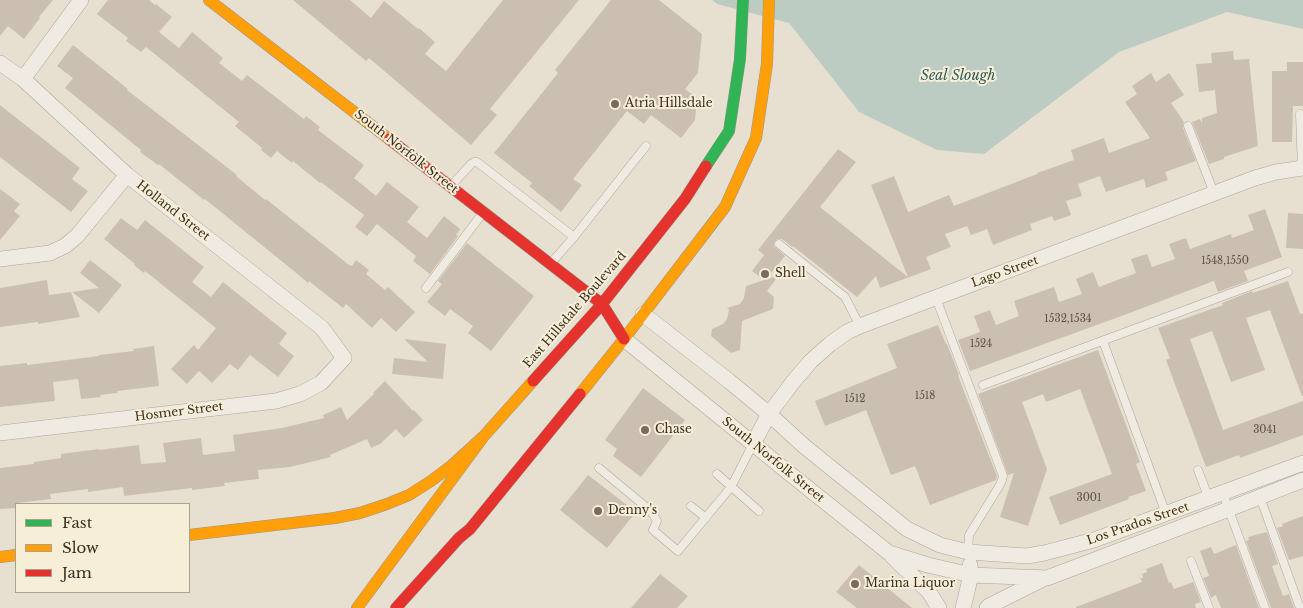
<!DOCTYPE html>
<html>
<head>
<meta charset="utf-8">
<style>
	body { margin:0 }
	#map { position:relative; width:1303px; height:608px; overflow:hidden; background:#e7e0d1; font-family:"Libre Baskerville",serif }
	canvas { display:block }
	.legend { position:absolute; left:15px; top:503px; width:175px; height:90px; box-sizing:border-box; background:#f7eed8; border:1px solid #ada18e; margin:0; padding:6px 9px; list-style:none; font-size:15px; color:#3d2e20 }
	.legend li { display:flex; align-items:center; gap:10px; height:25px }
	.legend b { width:25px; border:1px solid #ada18e }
</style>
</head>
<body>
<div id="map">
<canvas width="1303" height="608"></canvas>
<ul class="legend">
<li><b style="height:6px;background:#30b455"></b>Fast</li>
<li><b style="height:6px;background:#ff9f0a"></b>Slow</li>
<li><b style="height:6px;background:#e5322d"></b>Jam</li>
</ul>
</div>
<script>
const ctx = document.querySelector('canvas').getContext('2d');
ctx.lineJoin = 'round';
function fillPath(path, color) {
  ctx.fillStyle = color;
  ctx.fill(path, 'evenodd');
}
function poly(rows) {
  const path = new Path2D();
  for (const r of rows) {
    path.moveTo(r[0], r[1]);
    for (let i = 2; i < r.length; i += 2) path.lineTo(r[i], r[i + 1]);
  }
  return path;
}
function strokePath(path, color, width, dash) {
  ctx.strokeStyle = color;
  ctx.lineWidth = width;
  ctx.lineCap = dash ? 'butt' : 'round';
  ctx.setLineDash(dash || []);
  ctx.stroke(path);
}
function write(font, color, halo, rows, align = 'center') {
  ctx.font = font + ' "Libre Baskerville",serif';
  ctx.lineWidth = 4;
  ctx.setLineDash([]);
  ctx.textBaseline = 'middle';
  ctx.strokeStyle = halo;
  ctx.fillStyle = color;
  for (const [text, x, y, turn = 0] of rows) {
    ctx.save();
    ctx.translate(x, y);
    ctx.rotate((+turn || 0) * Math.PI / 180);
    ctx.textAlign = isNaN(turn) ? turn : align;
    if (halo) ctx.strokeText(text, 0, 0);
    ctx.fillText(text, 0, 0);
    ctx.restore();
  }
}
fillPath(poly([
	[712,0,1303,0,1303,29,1227,12,1119,52,984,154,937,150,859,112,789,23,717,4]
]), '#bcccc2');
fillPath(poly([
	[0,0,53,0,39,17,40,18,24,39,8,26,0,36],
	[108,0,149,0,155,5,156,4,172,17,159,32,179,48,192,32,223,58,219,63,242,81,247,75,304,119,306,116,320,127,318,130,364,165,354,178,376,196,387,182,419,207,407,222,427,238,444,216,460,229,456,235,458,236,430,274,413,261,416,256,377,224,367,236,355,227,364,215,321,182,320,183,293,161,292,163,277,151,271,158,261,150,262,148,235,126,239,122,146,47,141,52,126,41,128,38,97,14],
	[293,0,350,0,371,18,384,1,418,29,419,28,435,42,425,54,446,71,503,0,579,0,490,109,497,115,471,145,369,58,366,61],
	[611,0,659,0,702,34,698,73,685,89,697,98,695,120,681,138,651,115,644,124,627,111,573,179,582,185,561,212,529,186,532,183,494,153,558,73,555,70],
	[73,45,128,89,127,90,237,175,236,176,265,200,266,199,349,265,352,266,356,260,369,270,366,274,385,290,388,287,415,312,396,332,381,318,372,328,346,304,343,308,309,281,308,283,295,272,205,199,204,200,159,164,158,165,140,152,141,150,65,88,73,78,57,66],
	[1233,51,1234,60,1249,59,1258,146,1224,157,1224,159,1209,164,1192,122,1200,119,1202,123,1202,118,1217,113,1215,90,1199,92,1196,64,1212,63,1211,53],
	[1287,62,1303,62,1303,106,1293,106,1292,142,1272,142,1272,71,1287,71],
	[1151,73,1156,82,1169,73,1184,95,1171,103,1184,122,1183,128,1196,161,1165,172,1168,180,1146,188,1144,179,1106,192,1100,176,1078,184,1082,196,1066,201,1071,215,1054,221,1052,216,1030,224,1032,230,993,245,987,229,971,235,967,226,945,234,951,247,926,257,931,269,880,288,876,276,857,297,793,246,792,247,782,239,777,239,774,243,774,246,785,256,765,280,779,275,767,291,774,297,773,309,742,321,740,350,731,353,711,336,712,329,723,324,727,319,729,310,727,308,740,304,744,298,746,286,764,280,752,271,764,255,758,250,838,149,856,162,820,207,908,277,871,185,894,176,908,212,949,195,954,206,1037,174,1037,173,1074,160,1071,150,1104,138,1109,153,1150,138,1125,102,1137,94,1132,86],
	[0,105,80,168,72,179,88,191,71,212,0,157],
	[0,189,20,204,14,211,20,216,0,240],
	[1265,209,1282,257,1244,271,1248,281,1218,292,1214,281,1211,282,1127,314,970,371,958,340,980,332,974,316,990,310,996,325,1019,316,1014,301,1054,287,1059,302,1082,294,1076,279,1093,272,1099,287,1136,273,1131,259,1147,254,1152,267,1175,259,1169,244,1186,238,1190,249,1231,234,1232,238,1254,230,1248,215],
	[1288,213,1303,214,1303,249,1286,248],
	[121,218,137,230,145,220,204,267,192,282,211,297,223,282,287,333,279,344,294,356,278,377,250,355,238,370,230,364,212,383,199,371,187,384,171,369,194,345,198,350,216,328,145,271,144,273,134,265,135,264,104,239],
	[467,243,534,296,491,351,468,333,473,326,450,309,445,316,427,302,442,284,438,281],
	[90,260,122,285,99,313,72,292,99,288,80,273],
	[47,280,49,295,71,292,80,317,38,324,38,322,0,327,0,288],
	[1288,281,1300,314,1303,313,1303,396,1302,396,1270,310,1246,318,1265,370,1231,382,1212,331,1190,339,1223,430,1303,401,1303,435,1240,458,1239,455,1206,467,1166,360,1170,358,1158,328,1223,305,1222,303,1252,291,1253,293],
	[938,325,946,344,947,344,959,375,958,376,997,476,996,480,930,505,915,466,891,475,866,410,825,426,815,401,897,368,887,344],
	[404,339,446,344,443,379,392,374,394,358,428,362],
	[154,346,159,386,117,391,117,393,100,395,101,397,81,399,78,379,53,382,55,401,0,407,0,366,27,363,27,365,99,356,99,355,134,351,133,349],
	[1098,350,1140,462,1136,464,1146,491,1128,497,1129,499,1060,525,1049,497,1112,474,1080,389,1046,402,1043,394,1022,402,1047,469,1028,526,1000,517,1014,473,1008,475,978,394],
	[385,381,413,411,414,410,423,420,404,438,396,429,380,444,371,448,367,439,330,455,331,457,290,467,258,470,259,479,224,483,225,486,192,490,192,488,124,496,123,487,88,492,88,489,50,494,51,499,17,503,16,508,0,509,0,468,34,464,34,462,61,458,61,454,99,449,99,450,139,445,141,464,166,462,163,443,201,438,203,455,235,451,233,435,282,428,324,418,323,415,341,407,347,420,374,394,373,393],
	[643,388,685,420,641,477,613,456,617,449,605,440],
	[588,475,636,512,607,548,560,510],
	[1303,516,1303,556,1289,560,1277,528,1283,526,1282,524],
	[1267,532,1278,564,1272,566,1283,596,1289,594,1294,608,1271,608,1246,541,1249,540,1248,537],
	[1236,545,1259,608,1221,608,1216,595,1211,598,1203,578,1209,576,1200,551,1211,547,1214,554],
	[1162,563,1169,583,1171,582,1174,589,1193,582,1201,602,1195,604,1196,608,1076,608,1076,607,1142,582,1140,578,1143,578,1142,574,1147,572,1146,569],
	[859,565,912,608,857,608,836,592],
	[660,574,688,596,677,608,631,608]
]), '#cbbfb2');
const lane = poly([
	[1300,114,1302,168],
	[1188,126,1214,193],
	[452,185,471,164,474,162,477,162,574,237],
	[779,244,845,297,860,326],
	[551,263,574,237,646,146],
	[426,288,482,214],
	[936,298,1003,476,1002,480,1000,485,969,535,968,552],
	[1103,341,1166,514],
	[983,385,1288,272],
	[599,468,646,507,653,514,657,521,653,530,678,551,731,487,753,444],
	[1198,470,1209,499],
	[717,474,759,511],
	[1223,494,1265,608],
	[1260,497,1300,608],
	[691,506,706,518],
	[1191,561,1209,608]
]);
const street = poly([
	[0,63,23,79,127,175,322,328,344,358,321,383,300,394,276,401,0,433],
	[23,79,81,0],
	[0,259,50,253,65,246,77,236,127,175],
	[643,314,729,381,769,414,804,446,907,529,940,545,968,552,1027,556,1044,553,1094,540,1303,463],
	[624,339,794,477,889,553,928,565,971,575,1047,578,1229,509,1303,480],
	[753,444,769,414,793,382,811,361,830,344,847,332,860,326,1255,178,1276,172,1303,168],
	[892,556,929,592,939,608],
	[963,608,971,575,970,565],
	[987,608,989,606,1045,578]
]);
const fast = poly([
	[706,166,729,131,740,59,743,0]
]);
const slow = poly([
	[209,0,389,139],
	[580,394,624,339,725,207,756,138,767,64,769,0],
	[189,535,335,518,360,513,387,504,409,495,431,481,451,466,484,436],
	[0,557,16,555],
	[357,608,484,436,533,381]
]);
const jam = poly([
	[389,139,602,304,624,339],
	[533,381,602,304,685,199,706,166],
	[396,608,459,538,470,529,580,394]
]);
strokePath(lane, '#ada599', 9);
strokePath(street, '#ada599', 16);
strokePath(fast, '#9c958a', 12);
strokePath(slow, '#9c958a', 12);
strokePath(jam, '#9c958a', 12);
strokePath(lane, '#efebe3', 8);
strokePath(street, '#efebe3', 15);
strokePath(fast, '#30b455', 11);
strokePath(slow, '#ff9f0a', 11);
strokePath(jam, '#e5322d', 11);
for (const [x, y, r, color] of [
	[615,104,5,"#786c5e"],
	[765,274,5,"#786c5e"],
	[645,430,5,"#786c5e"],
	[598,511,5,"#786c5e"],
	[855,584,5,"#786c5e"]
]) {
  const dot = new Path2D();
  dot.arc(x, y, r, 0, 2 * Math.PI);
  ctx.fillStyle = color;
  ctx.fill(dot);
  strokePath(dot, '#f7eed8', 2);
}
write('10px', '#605244', null, [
	["1548,1550",1225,261],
	["1532,1534",1068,319],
	["1524",981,344],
	["1518",925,396],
	["1512",855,399],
	["3041",1265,430],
	["3001",1089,498]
]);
write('12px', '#3d2e20', '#f7eed8', [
	["Atria Hillsdale",625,104],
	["Shell",775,274],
	["Chase",655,430],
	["Denny's",608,511],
	["Marina Liquor",865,584]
], 'left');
write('12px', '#3d2e20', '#f7eed8', [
	["South Norfolk Street",406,152,38],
	["Holland Street",173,211,38],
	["Lago Street",1005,272,-20],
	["East Hillsdale Boulevard",575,310,-49],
	["Hosmer Street",179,412,-7],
	["South Norfolk Street",773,460,39],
	["Los Prados Street",1138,524,-19]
]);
write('italic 14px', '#2f5d5a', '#f7eed8', [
	["Seal Slough",958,76]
]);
</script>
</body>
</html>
